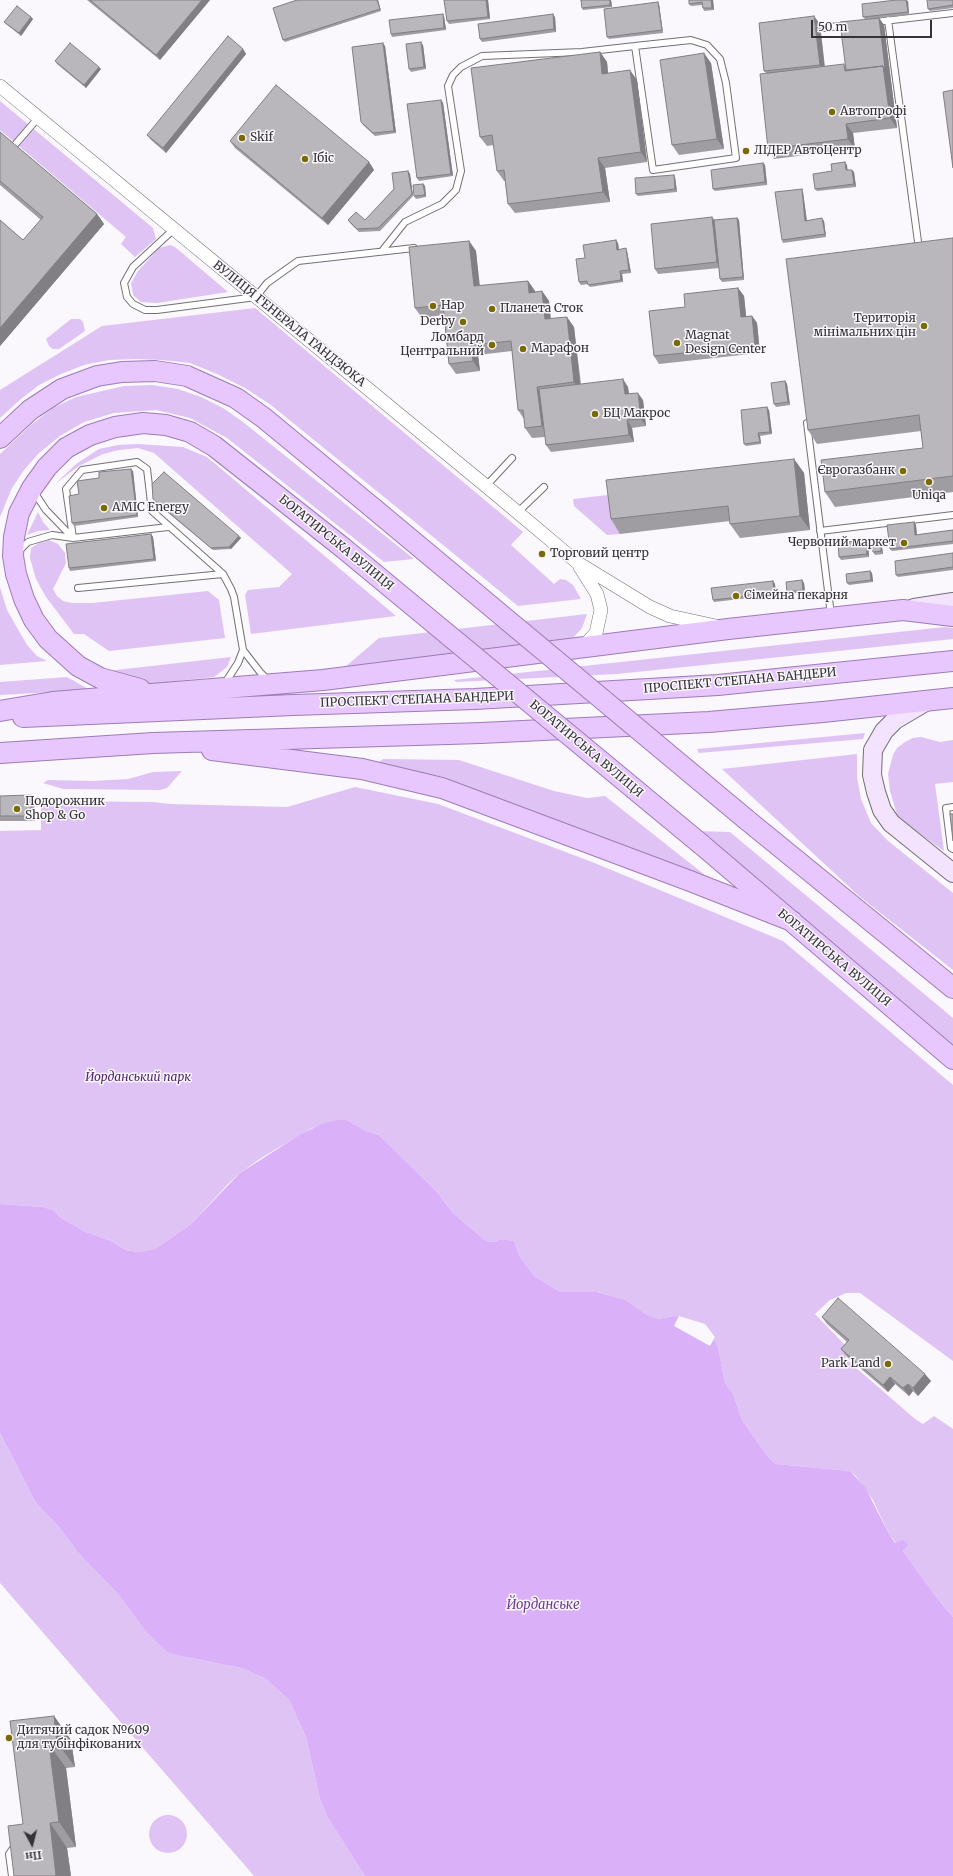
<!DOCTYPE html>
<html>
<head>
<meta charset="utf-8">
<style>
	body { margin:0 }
	#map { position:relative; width:953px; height:1876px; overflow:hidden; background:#faf7fd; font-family:Merriweather,serif }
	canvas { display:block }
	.north { position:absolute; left:12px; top:1824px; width:40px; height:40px; -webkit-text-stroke:3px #faf7fd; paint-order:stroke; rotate:173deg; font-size:11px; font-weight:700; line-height:16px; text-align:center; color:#343235 }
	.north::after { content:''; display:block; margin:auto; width:14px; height:18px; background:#343235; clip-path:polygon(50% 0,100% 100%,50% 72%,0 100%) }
	.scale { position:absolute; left:811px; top:20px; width:121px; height:18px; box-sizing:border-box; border:2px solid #343235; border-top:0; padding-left:5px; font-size:12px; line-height:14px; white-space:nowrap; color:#343235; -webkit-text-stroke:3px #faf7fd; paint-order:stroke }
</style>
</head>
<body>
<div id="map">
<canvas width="953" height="1876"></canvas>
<div class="north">Пн</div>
<div class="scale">50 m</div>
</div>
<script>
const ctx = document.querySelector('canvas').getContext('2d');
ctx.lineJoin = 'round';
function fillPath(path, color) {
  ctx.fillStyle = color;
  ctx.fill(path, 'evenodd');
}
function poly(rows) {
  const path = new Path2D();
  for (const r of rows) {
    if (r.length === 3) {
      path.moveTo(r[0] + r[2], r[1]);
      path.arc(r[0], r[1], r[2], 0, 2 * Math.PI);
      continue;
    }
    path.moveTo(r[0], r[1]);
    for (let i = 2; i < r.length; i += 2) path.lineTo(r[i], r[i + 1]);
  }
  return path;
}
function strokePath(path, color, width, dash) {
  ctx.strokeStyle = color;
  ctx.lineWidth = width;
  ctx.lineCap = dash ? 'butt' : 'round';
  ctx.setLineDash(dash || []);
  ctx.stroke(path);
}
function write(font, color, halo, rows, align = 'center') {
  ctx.font = font + ' Merriweather,serif';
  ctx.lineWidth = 3;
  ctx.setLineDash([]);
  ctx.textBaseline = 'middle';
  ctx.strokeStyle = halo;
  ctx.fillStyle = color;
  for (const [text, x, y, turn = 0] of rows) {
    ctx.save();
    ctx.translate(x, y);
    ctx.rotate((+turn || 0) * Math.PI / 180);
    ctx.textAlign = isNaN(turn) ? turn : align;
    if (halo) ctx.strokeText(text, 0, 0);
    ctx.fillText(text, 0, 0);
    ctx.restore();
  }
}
fillPath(poly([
	[0,101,153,228,156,239,135,257,121,244,126,237,0,130],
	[170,245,175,247,228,292,157,303,141,302,133,295,131,283,138,271,159,248],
	[255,308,523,532,511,545,554,584,560,579,566,580,573,585,581,599,518,606,271,405,245,388,217,374,190,363,162,360,137,359,109,360,84,365,61,374,39,385,21,399,0,418,0,390,102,326],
	[71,319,80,319,83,322,85,331,59,349,53,349,49,346,46,339],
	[152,385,178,389,201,397,223,408,243,422,414,559,384,562,227,438,190,418,156,410,114,413,84,422,60,436,39,453,24,470,12,488,0,517,0,454,31,425,53,408,76,397,124,386],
	[139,444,183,447,207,457,396,616,251,634,245,595,248,590,279,587,292,574,154,453,138,448,119,450,103,454,79,466,55,484,76,464,99,449,118,445],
	[616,494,620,534,607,535,574,506,573,499],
	[38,512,43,522,50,530,38,531,27,535],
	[49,540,58,544,65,553,66,563,53,589,57,596,63,601,72,603,92,603,208,591,219,600,225,638,109,651,84,634,74,634,46,597,36,579,30,558,31,548,39,543],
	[0,587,7,610,27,645,37,656,47,661,0,665],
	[587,614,582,628,574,637,563,642,345,667,379,638],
	[945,627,953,628,953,639,617,674,456,682,454,680],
	[231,657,227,667,214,677,149,684,131,682,107,671],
	[67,677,90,690,0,695,0,682],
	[865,733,863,739,699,753,697,749],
	[921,737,940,742,953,740,953,782,935,784,944,851,898,818,890,791,888,774,893,755,897,748,905,742,913,738],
	[857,754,857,777,861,799,871,823,887,840,953,893,953,970,859,896,722,769],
	[383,759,459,760,554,791,587,798,605,796,720,887,444,777,377,764],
	[182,771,167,788,160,790,63,789,43,783,48,780,93,781,128,779,153,772],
	[355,787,438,804,592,862,783,941,953,1085,953,1361,860,1293,846,1293,830,1300,815,1314,845,1345,846,1359,915,1419,923,1424,934,1416,953,1429,953,1617,937,1598,903,1551,909,1545,903,1539,896,1543,889,1534,873,1500,856,1476,850,1471,776,1464,768,1457,742,1420,733,1394,725,1383,718,1347,674,1316,658,1319,646,1314,626,1300,597,1292,560,1292,534,1276,520,1257,514,1241,501,1239,494,1242,486,1241,453,1213,436,1191,379,1135,366,1131,347,1120,312,1128,261,1158,240,1173,228,1184,191,1224,155,1249,139,1252,126,1250,111,1241,86,1232,61,1218,53,1210,43,1207,0,1204,0,831,41,830,41,801,152,802,170,804,287,807],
	[696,831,730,832,953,1018,953,1048],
	[0,1433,36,1503,58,1526,81,1556,118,1594,143,1628,181,1656,241,1668,265,1678,289,1700,306,1737,320,1799,328,1818,365,1876,254,1876,0,1583],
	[168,1834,19]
]), '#dfc3f5');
fillPath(poly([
	[339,1120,347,1120,366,1131,379,1135,436,1191,453,1213,486,1241,494,1242,501,1239,514,1241,520,1257,534,1276,560,1292,597,1292,626,1300,646,1314,658,1319,674,1316,704,1325,718,1347,725,1383,733,1394,742,1420,768,1457,776,1464,850,1471,865,1487,889,1534,895,1543,903,1539,909,1545,903,1551,937,1598,953,1617,953,1876,365,1876,328,1818,320,1799,306,1737,289,1700,265,1678,241,1668,181,1656,166,1651,143,1628,118,1594,81,1556,58,1526,36,1503,0,1433,0,1204,43,1207,53,1210,61,1218,86,1232,111,1241,126,1250,139,1252,155,1249,191,1224,240,1173,301,1134,324,1123]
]), '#dab0f9');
fillPath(poly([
	[679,1316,705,1324,715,1337,710,1346,674,1326]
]), '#faf7fd');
const service = poly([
	[888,20,919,249],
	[875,22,953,13],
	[823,28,848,25],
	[13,147,38,118],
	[174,229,133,267,124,283,127,297,133,304,145,310,157,310,256,297,267,283,298,261,414,248],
	[382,251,405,222,442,204,456,190,461,171,448,86,453,75,461,67,482,56,582,52,635,46,691,40,707,45,720,59,726,83,736,158,653,170,635,46],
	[807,423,831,615],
	[486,486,512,458],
	[34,492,46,510,73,538],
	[518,512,544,487],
	[820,531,953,515],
	[73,538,66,489,82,470,137,462,147,469,152,511,223,574,231,589,234,597,243,650,260,672,268,680],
	[18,552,28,542,52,535,73,538,168,527],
	[78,588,223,574],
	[225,683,238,663,243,650],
	[953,807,946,808,951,848,953,849],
	[12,1876,9,1854,16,1844]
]);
const minor = poly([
	[0,86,486,486,578,563,650,607,670,616,716,626],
	[580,567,597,594,601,610,596,633,583,647]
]);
const secondary = poly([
	[914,608,953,602],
	[927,701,895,720,884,731,873,750,872,775,876,792,882,810,891,823,953,873]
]);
const primary = poly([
	[0,438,30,410,62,389,97,376,122,372,155,371,187,376,236,398,264,418,373,508],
	[140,689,100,678,78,666,48,639,34,620,24,599,16,574,13,556,14,537,19,513,32,488,47,467,66,448,90,435,115,427,143,423,166,425,190,432,214,446,342,547],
	[0,711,53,702,323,680,728,629,903,610,953,616],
	[23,717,293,705,475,699,718,685,953,661],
	[212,750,362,769,442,788,690,881,792,921],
	[0,753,153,743,481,733,709,722,823,712,953,698],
	[747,820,953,988],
	[702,845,953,1059]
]);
strokePath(service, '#737076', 8);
strokePath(minor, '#737076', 14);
strokePath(secondary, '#737076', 20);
strokePath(primary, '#9e7bb7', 22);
strokePath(service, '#fff', 6);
strokePath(minor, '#fff', 13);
strokePath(secondary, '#f3e3fe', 18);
strokePath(primary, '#e7c7fe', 20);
const primaryBridge = poly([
	[373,508,747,820],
	[342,547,702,845]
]);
strokePath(primaryBridge, '#9e7bb7', 22, []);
strokePath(primaryBridge, '#e7c7fe', 20);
fillPath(poly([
	[87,0,210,0,160,60],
	[297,0,378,0,381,11,285,42,283,40],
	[488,0,490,19,449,24,447,21],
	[611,0,612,7,583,10,582,8],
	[713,0,714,10,704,11,702,5,691,6,689,4],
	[953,0,953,8,930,11,928,9],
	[908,1,909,15,879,18,884,25,897,128,853,133,855,149,774,159,768,149,766,73,764,71,820,24,825,67,846,67,865,19,863,17],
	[659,4,663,33,609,39,607,37],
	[444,16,446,30,392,37,391,34],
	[31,17,33,19,21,36,6,24,4,22],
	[555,17,556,32,482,42,480,39],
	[423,45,426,69,411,72,409,69],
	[385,46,396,133,375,136,363,125,361,122],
	[243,49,246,54,166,153,151,140,147,135],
	[600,52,607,62,608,73,637,80,647,162,605,168,610,202,515,213,508,204,505,181,504,181,497,171,494,145,487,146,480,137],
	[55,61,101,69,86,88,57,64],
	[711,63,724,149,679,155,672,145],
	[441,100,443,103,453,176,419,181,417,178],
	[0,132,97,214,104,224,0,346,0,220,23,240,41,220,0,185],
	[230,141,369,162,374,170,328,225,235,148],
	[763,163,765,165,767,185,715,191,713,189],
	[847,165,847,170,852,170,854,172,856,187,817,191,815,189,832,171],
	[408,171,410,174,413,196,380,231,359,232,350,223,348,220,365,220,394,189],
	[675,177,677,192,638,196,636,194],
	[423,184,425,186,426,197,416,199,414,196],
	[803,192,807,221,824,221,826,237,783,243,782,240],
	[737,218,739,220,744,280,722,282,720,279,719,268,658,274,655,269,714,220],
	[953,238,953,492,835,507,825,492,923,448,921,431,817,444,808,430],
	[616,240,618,243,619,249,627,251,631,273,622,274,623,282,590,287,588,284,581,285,579,282,585,258],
	[469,241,476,251,479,286,528,281,535,291,535,292,542,291,549,301,550,318,574,327,581,384,628,387,629,394,643,400,646,426,632,428,634,442,551,452,546,445,545,437,532,438,525,428,524,419,518,410,512,351,478,355,480,371,456,374,449,364,444,315,422,318,415,308],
	[738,288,744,296,746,316,752,316,757,323,760,353,659,364,654,356,685,307],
	[785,381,787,384,790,405,776,407,774,404],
	[769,410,772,434,760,436,761,444,746,446,744,444],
	[794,459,804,473,810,530,740,538,730,524,730,521,620,534,611,519],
	[133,471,138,517,74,526,72,523,79,494,99,478],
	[153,499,241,538,231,549,213,550,155,502],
	[914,522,916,525,917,535,953,530,953,544,892,551,890,549],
	[151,534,153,537,156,561,70,571,69,568],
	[868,543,869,557,841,560,839,557],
	[882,547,883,554,875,555,873,552],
	[953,553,953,570,898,577,896,575],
	[870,571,872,573,873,582,849,585,847,583],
	[802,580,804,583,805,592,789,594,787,592],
	[773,581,775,584,776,595,714,602,713,600],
	[0,796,34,800,35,821,0,821],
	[822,1317,931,1381,918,1396,913,1391,909,1396,895,1384,888,1392,846,1356,841,1349,847,1342,827,1324],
	[54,1716,71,1740,75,1767,66,1768,76,1847,67,1848,71,1876,14,1876,23,1824]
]), '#9f9da2');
fillPath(poly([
	[202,0,210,0,160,60,156,55],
	[377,0,378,0,381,11,380,9],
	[486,0,488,0,490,19,488,17],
	[610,0,611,0,612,7,610,5],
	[711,0,713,0,714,10,712,8],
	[906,0,908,1,909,15,908,12],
	[658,2,659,4,663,33,662,30],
	[443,14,444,16,446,30,444,28],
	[553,14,555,17,556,32,554,29],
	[814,16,820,24,825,72,820,65],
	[31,17,33,19,21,36,19,33],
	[879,18,884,25,897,128,890,118,883,66],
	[421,42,423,45,426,69,424,67],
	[383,43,385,46,396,133,394,131],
	[243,49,246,54,166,153,163,148],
	[600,52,607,62,609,84,602,74],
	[704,53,711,63,724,149,717,139],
	[99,67,101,69,86,88,84,85],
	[630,70,637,80,647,162,641,152],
	[441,100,443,103,453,176,451,174],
	[846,124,853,133,855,149,848,139],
	[598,158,605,168,610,202,603,192],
	[369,162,374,170,328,225,322,218],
	[845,162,847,165,848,173,846,170],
	[763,163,765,165,767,185,765,182],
	[852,170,854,172,856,187,854,184],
	[408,171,410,174,413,196,412,194],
	[674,175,675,177,677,192,675,189],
	[423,184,425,186,426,197,425,195],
	[802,189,803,192,807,223,805,221],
	[97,214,104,224,0,346,0,328],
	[712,217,716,222,720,268,717,262],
	[737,218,739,220,744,280,743,277],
	[822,218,824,221,826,237,825,234],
	[616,240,618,243,619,252,617,250],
	[469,241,476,251,481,296,474,286],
	[626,248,627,251,631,273,629,270],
	[620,271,622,274,623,282,621,280],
	[528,281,535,291,536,303,529,293],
	[738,288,744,296,747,324,741,317],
	[542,291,549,301,552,329,545,319],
	[752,316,757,323,760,353,755,346],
	[567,317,574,327,581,392,574,382],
	[471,345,478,355,480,371,473,361],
	[623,379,628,387,630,402,625,394],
	[785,381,787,384,790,405,788,402],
	[537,387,544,397,549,436,542,426],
	[638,393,643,400,646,426,641,419],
	[767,407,769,410,772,434,770,432],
	[627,420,632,428,634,442,629,435],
	[758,433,760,436,761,444,760,442],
	[794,459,804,473,810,530,800,516],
	[131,469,133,471,138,517,137,515],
	[914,522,916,525,917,537,915,535],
	[151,534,153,537,156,561,154,559],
	[239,536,241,538,231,549,229,547],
	[866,540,868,543,869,557,867,554],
	[881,544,882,547,883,554,881,551],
	[870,571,872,573,873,582,871,580],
	[802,580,804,583,805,592,803,590],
	[773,581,775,584,776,595,774,593],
	[31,795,34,800,35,821,31,816],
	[925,1374,931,1381,918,1396,913,1388],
	[890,1377,895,1384,888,1392,883,1385],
	[908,1384,913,1391,909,1396,903,1388],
	[54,1716,71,1740,75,1767,57,1742],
	[49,1744,66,1768,76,1847,59,1822],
	[50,1823,67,1848,71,1876,56,1876]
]), '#827f84');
const building = poly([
	[90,0,202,0,156,55,90,0],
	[297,0,377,0,380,9,283,40,273,8,297,0],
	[444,0,486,0,488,17,447,21,444,0],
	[581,0,610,0,610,5,582,8,581,0],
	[689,0,711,0,712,8,703,8,702,2,689,4,689,0],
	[896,0,906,0,908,12,863,17,862,4,896,0],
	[927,0,953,0,953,5,928,9,927,0],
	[658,2,662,30,607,37,604,9,658,2],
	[17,6,31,17,19,33,4,22,17,6],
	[443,14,444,28,391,34,389,20,443,14],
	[553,14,554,29,480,39,478,24,553,14],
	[814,16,820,65,764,71,759,23,814,16],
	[879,18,885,68,883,66,846,70,840,22,879,18],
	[228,36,243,49,163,148,147,135,228,36],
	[421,42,424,67,409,69,406,44,421,42],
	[70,43,99,67,84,85,55,61,70,43],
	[383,43,394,131,373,133,361,122,352,47,383,43],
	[600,52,602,74,630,70,641,152,598,158,603,192,508,204,504,170,497,171,492,135,480,137,471,68,600,52],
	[704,53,717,139,672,145,660,60,704,53],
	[844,64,845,71,883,66,890,118,846,124,848,139,768,149,760,74,844,64],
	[276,85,369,162,322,218,230,141,276,85],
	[953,90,953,168,943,92,953,90],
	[441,100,451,174,417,178,407,104,441,100],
	[0,132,97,214,0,328,0,220,23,240,43,217,0,181,0,132],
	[845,162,846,170,852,170,854,184,815,189,813,174,832,171,831,164,845,162],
	[763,163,765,182,713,189,711,170,763,163],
	[408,171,412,194,378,228,357,229,348,220,356,212,365,220,394,189,392,173,408,171],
	[674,175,675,189,636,194,635,178,674,175],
	[423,184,425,195,414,196,413,185,423,184],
	[802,189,805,221,822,218,825,234,782,240,775,192,802,189],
	[712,217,717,262,655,269,651,224,712,217],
	[737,218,743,277,720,279,714,220,737,218],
	[953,238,953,476,825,492,821,460,923,448,919,415,808,430,786,259,953,238],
	[616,240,617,250,626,248,629,270,620,271,621,280,588,285,587,281,579,282,576,259,585,258,583,245,616,240],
	[469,241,474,286,528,281,529,293,542,291,545,319,567,317,574,382,537,387,542,426,525,428,523,410,518,410,511,341,471,345,473,361,449,364,443,305,415,308,409,247,469,241],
	[738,288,741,317,752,316,755,346,654,356,649,311,685,307,684,294,738,288],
	[623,379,625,394,638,393,641,419,627,420,629,435,546,445,539,389,623,379],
	[785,381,788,402,774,404,771,383,785,381],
	[767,407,770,432,758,433,760,442,744,444,741,410,767,407],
	[794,459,800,516,730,524,728,506,611,519,606,480,794,459],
	[131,469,137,515,72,523,69,496,79,494,77,481,99,478,99,472,131,469],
	[164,472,239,536,229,547,211,548,153,499,152,484,164,472],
	[914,522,915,535,953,530,953,541,890,549,887,525,914,522],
	[151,534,154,559,69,568,66,544,151,534],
	[866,540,867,554,839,557,838,543,866,540],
	[881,544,881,551,873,552,872,545,881,544],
	[953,553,953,567,896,575,895,561,953,553],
	[870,571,871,580,847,583,846,574,870,571],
	[802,580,803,590,787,592,786,582,802,580],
	[773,581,774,593,713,600,711,588,773,581],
	[31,795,31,816,0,816,0,796,31,795],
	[950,814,953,814,953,841,950,814],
	[838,1298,925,1374,913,1388,908,1384,903,1388,890,1377,883,1385,841,1349,849,1340,822,1317,838,1298],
	[54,1716,57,1742,49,1744,59,1822,50,1823,56,1876,14,1876,8,1826,23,1824,10,1721,54,1716]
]);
fillPath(building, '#b9b6bc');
strokePath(building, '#827f84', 1);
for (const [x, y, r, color] of [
	[832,112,4,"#796b04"],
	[242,138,4,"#796b04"],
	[746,151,4,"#796b04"],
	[305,159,4,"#796b04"],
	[433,306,4,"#796b04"],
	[492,309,4,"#796b04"],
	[463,322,4,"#796b04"],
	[924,326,4,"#796b04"],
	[677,343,4,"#796b04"],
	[492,345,4,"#796b04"],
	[523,349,4,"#796b04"],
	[595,414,4,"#796b04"],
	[903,471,4,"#796b04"],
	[929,482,4,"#796b04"],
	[104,508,4,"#796b04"],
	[904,543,4,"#796b04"],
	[542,554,4,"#796b04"],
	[736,596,4,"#796b04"],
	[17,809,4,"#796b04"],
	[888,1364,4,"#796b04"],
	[9,1738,4,"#796b04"]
]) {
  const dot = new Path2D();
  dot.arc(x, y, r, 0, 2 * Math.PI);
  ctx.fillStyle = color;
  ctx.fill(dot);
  strokePath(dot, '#faf7fd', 1.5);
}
write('12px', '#343235', '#faf7fd', [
	["Автопрофі",840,112],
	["Skif",250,138],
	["ЛІДЕР АвтоЦентр",754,151],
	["Ібіс",313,159],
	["Hap",441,306],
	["Планета Сток",500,309],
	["Територія",916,319,"right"],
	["мінімальних цін",916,333,"right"],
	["Derby",455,322,"right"],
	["Magnat",685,336],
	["Design Center",685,350],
	["Ломбард",484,338,"right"],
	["Центральний",484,352,"right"],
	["Марафон",531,349],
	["БЦ Макрос",603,414],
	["Єврогазбанк",895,471,"right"],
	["Uniqa",929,496,"center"],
	["AMIC Energy",112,508],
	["Червоний маркет",896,543,"right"],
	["Торговий центр",550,554],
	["Сімейна пекарня",744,596],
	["Подорожник",25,802],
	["Shop & Go",25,816],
	["Park Land",880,1364,"right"],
	["Дитячий садок №609",17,1731],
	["для тубінфікованих",17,1745]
], 'left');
write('12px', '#343235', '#faf7fd', [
	["ВУЛИЦЯ ГЕНЕРАЛА ГАНДЗЮКА",289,324,39],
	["БОГАТИРСЬКА ВУЛИЦЯ",336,543,39],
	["ПРОСПЕКТ СТЕПАНА БАНДЕРИ",740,681,-5],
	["ПРОСПЕКТ СТЕПАНА БАНДЕРИ",417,700,-2],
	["БОГАТИРСЬКА ВУЛИЦЯ",586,749,40],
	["БОГАТИРСЬКА ВУЛИЦЯ",834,958,40]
]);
write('italic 12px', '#531f72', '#faf7fd', [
	["Йорданський парк",138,1078]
]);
write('italic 13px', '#6e3b8f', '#faf7fd', [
	["Йорданське",543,1605]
]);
</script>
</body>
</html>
